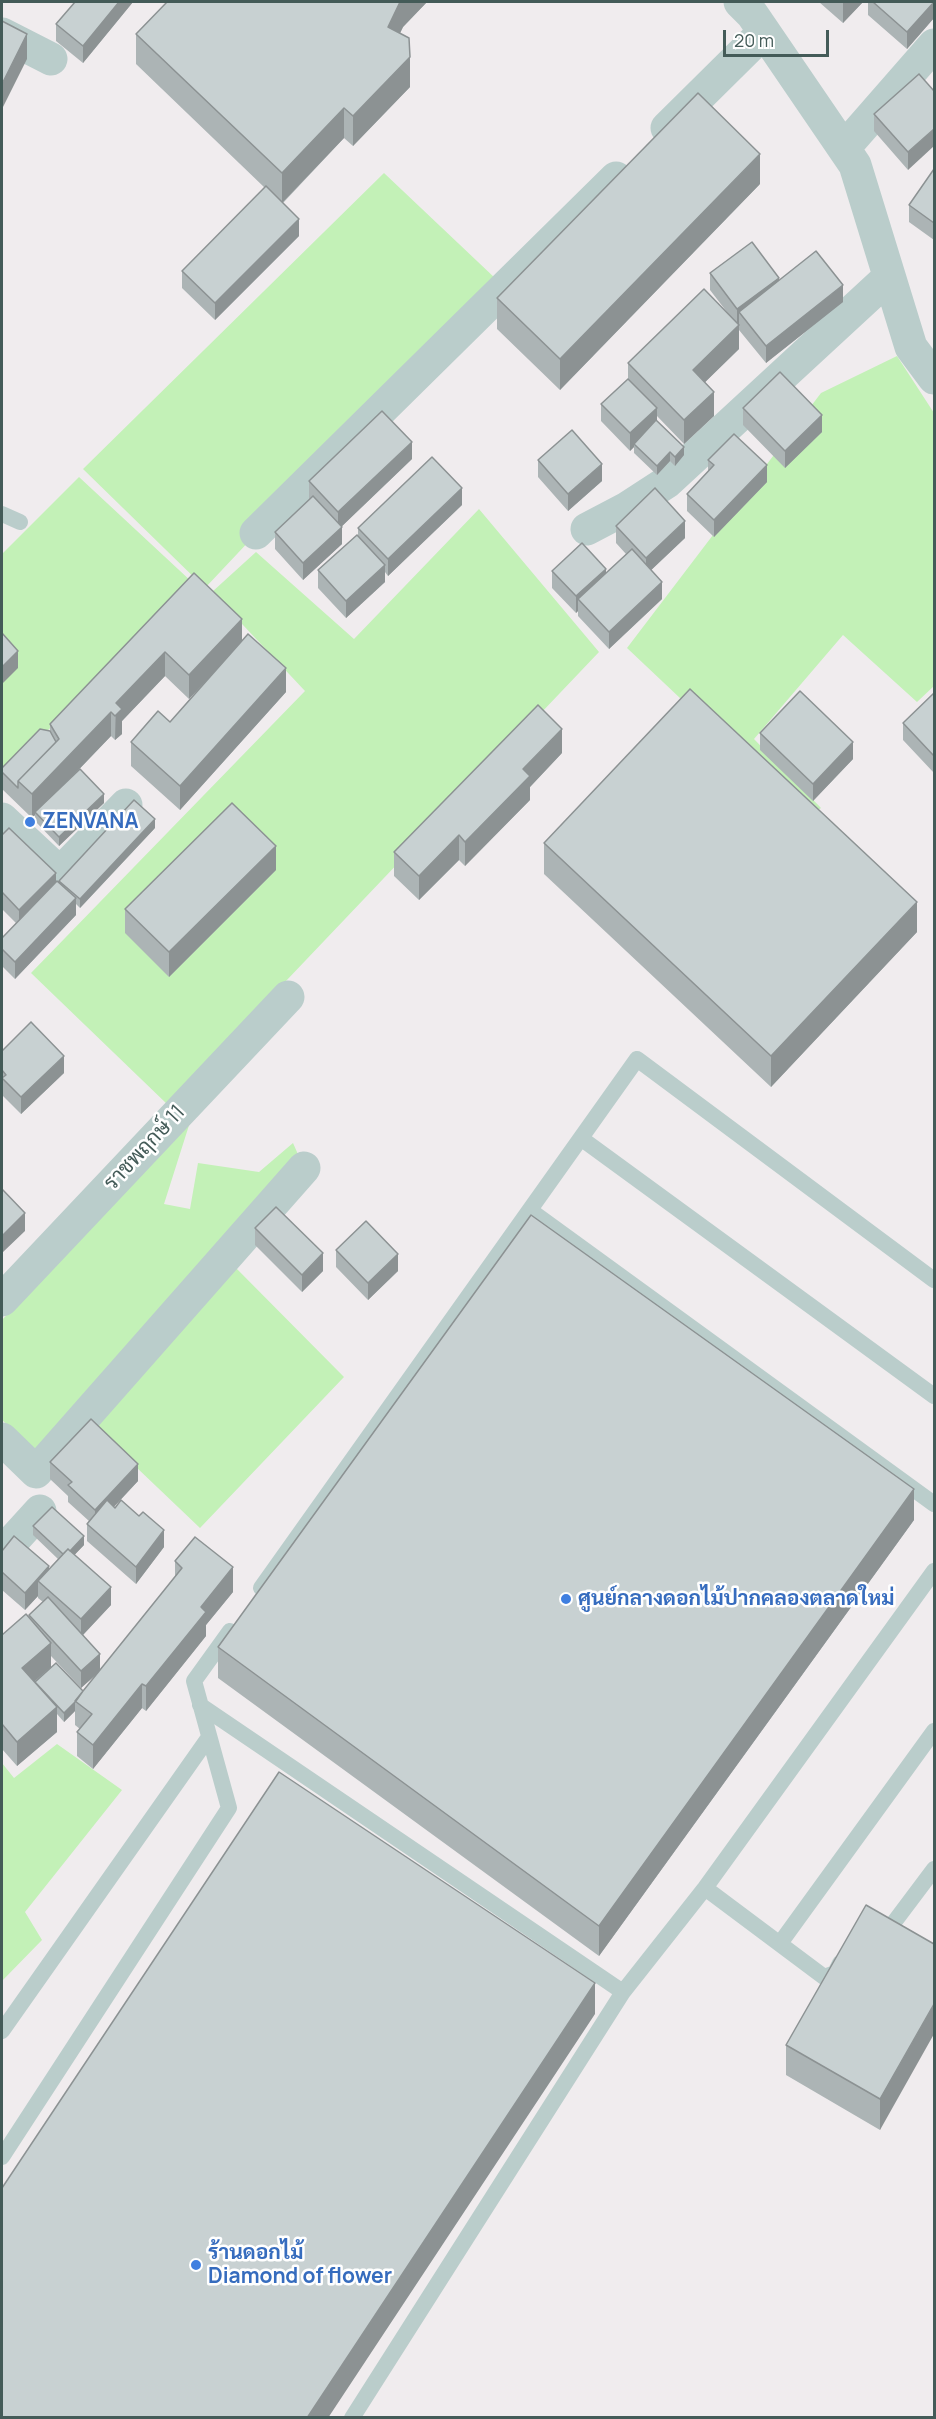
<!DOCTYPE html>
<html>
<head>
<meta charset="utf-8">
<style>
	body { margin:0 }
	#map { position:relative; width:936px; height:2419px; overflow:hidden; background:#f0ecee; font-family:Manrope,sans-serif }
	canvas { display:block }
	.frame { position:absolute; inset:0; border:3px solid #445b58; pointer-events:none }
	.scale { position:absolute; left:723px; top:30px; width:106px; height:27px; box-sizing:border-box; border:3px solid #445b58; border-top:0; padding-left:8px; font-size:18px; line-height:21px; white-space:nowrap; color:#445b58; -webkit-text-stroke:4px #fff; paint-order:stroke }
</style>
</head>
<body>
<div id="map">
<canvas width="936" height="2419"></canvas>
<div class="frame"></div>
<div class="scale">20 m</div>
</div>
<script>
const ctx = document.querySelector('canvas').getContext('2d');
ctx.lineJoin = 'round';
function fillPath(path, color) {
  ctx.fillStyle = color;
  ctx.fill(path, 'evenodd');
}
function poly(rows) {
  const path = new Path2D();
  for (const r of rows) {
    path.moveTo(r[0], r[1]);
    for (let i = 2; i < r.length; i += 2) path.lineTo(r[i], r[i + 1]);
  }
  return path;
}
function strokePath(path, color, width, dash) {
  ctx.strokeStyle = color;
  ctx.lineWidth = width;
  ctx.lineCap = dash ? 'butt' : 'round';
  ctx.setLineDash(dash || []);
  ctx.stroke(path);
}
function write(font, color, halo, rows, align = 'center') {
  ctx.font = font + ' Manrope,Sarabun,sans-serif';
  ctx.lineWidth = 5;
  ctx.setLineDash([]);
  ctx.textBaseline = 'middle';
  ctx.strokeStyle = halo;
  ctx.fillStyle = color;
  for (const [text, x, y, turn = 0] of rows) {
    ctx.save();
    ctx.translate(x, y);
    ctx.rotate((+turn || 0) * Math.PI / 180);
    ctx.textAlign = isNaN(turn) ? turn : align;
    if (halo) ctx.strokeText(text, 0, 0);
    ctx.fillText(text, 0, 0);
    ctx.restore();
  }
}
fillPath(poly([
	[384,173,496,279,205,588,83,469],
	[897,356,934,413,934,686,917,702,843,635,754,739,821,808,807,818,627,648,821,393],
	[79,477,193,583,2,777,2,554],
	[479,509,599,652,168,1105,31,973,305,691,212,592,256,552,354,639],
	[191,1119,164,1204,190,1209,198,1163,259,1172,293,1143,304,1168,38,1452,2,1420,2,1320],
	[234,1266,344,1377,200,1528,93,1426],
	[57,1744,122,1790,25,1912,42,1940,2,1981,2,1763,14,1778]
]), '#c3f1b7');
strokePath(poly([
	[2,514,20,522],
	[582,1139,934,1396],
	[531,1211,934,1504],
	[261,1588,637,1059,934,1280],
	[200,1705,623,1992],
	[705,1888,824,1977,835,1973,840,1963],
	[877,1929,892,1925,934,1869],
	[781,1942,934,1731],
	[2,2031,209,1737],
	[2,2157,229,1808,194,1681,230,1631],
	[352,2418,623,1992,705,1888,934,1571]
]), '#bacdcb', 16);
strokePath(poly([
	[740,2,752,14,855,165,911,347,934,378],
	[2,34,51,59],
	[667,128,764,32],
	[844,148,934,45],
	[587,529,627,508,667,482,888,278],
	[256,533,616,178],
	[2,819,60,873,126,805],
	[2,1300,288,997],
	[2,1439,36,1472,304,1168],
	[2,1553,40,1511]
]), '#bacdcb', 33);
fillPath(poly([
	[75,2,133,2,83,63,56,41,56,24],
	[167,2,427,2,403,27,400,33,410,87,353,146,344,138,283,203,299,236,215,320,182,288,182,271,265,188,136,64,136,34],
	[819,2,863,2,843,23],
	[868,2,934,2,934,18,907,49,868,15],
	[919,74,908,170,874,131,874,114],
	[934,169,934,240,909,222,909,205],
	[760,184,560,390,497,329,497,298],
	[710,273,779,281,843,302,766,363,739,330,739,325,739,349,705,382,714,416,684,444,657,416,657,421,684,455,675,466,670,461,657,475,634,453,634,447,630,451,601,421,601,404,628,379,628,363,730,316,710,290],
	[743,408,822,432,785,468,743,425],
	[412,459,342,526,342,544,303,580,275,549,275,532,310,500,309,498,309,481],
	[538,460,602,481,568,511,538,477],
	[708,460,767,482,714,537,687,511,687,494,708,471],
	[462,505,388,576,385,572,385,582,346,618,318,588,318,570,358,536,358,528],
	[616,526,685,538,651,570,662,599,609,649,578,616,578,611,576,613,552,588,552,571,606,573,626,554,616,543],
	[194,573,242,640,286,692,180,810,131,766,131,742,170,722,202,685,189,699,165,676,122,721,122,734,115,740,111,736,66,783,104,803,59,846,35,821,35,815,32,818,2,789,2,768,50,731,50,724],
	[934,693,934,773,903,740,903,723],
	[760,733,853,759,813,801,760,750],
	[562,753,530,787,530,800,465,866,459,860,419,900,394,876,394,852],
	[155,828,80,908,76,904,76,915,15,979,2,966,2,938,16,923,2,909,2,835,56,882,59,883,59,881],
	[544,843,917,932,771,1087,544,874],
	[276,870,169,977,125,933,125,909],
	[2,1051,64,1073,21,1114,2,1095],
	[255,1228,323,1271,302,1292,255,1245],
	[336,1250,398,1271,368,1300,336,1267],
	[50,1462,138,1481,114,1507,164,1547,136,1584,87,1541,87,1524,89,1521,68,1502,68,1496,50,1479],
	[914,1520,599,1956,218,1678,218,1647],
	[33,1526,84,1545,74,1555,111,1605,83,1635,100,1670,175,1577,175,1561,233,1592,206,1625,206,1636,146,1711,142,1708,93,1769,77,1756,77,1732,80,1729,75,1725,75,1711,64,1722,57,1714,57,1732,17,1766,2,1749,2,1635,29,1617,29,1615,43,1602,38,1598,38,1596,25,1610,2,1590,2,1551,49,1569,58,1559,33,1535],
	[51,1656,81,1688,97,1674,83,1691,51,1667],
	[934,1944,880,2130,786,2075,786,2045]
]), '#acb4b5');
fillPath(poly([
	[119,2,133,2,83,63,83,46],
	[400,2,427,2,403,27,388,58,388,27],
	[843,2,863,2,843,23],
	[934,2,934,18,907,49,907,32],
	[27,34,27,59,2,109,2,84],
	[410,57,410,87,353,146,353,116],
	[344,108,344,138,282,203,282,173],
	[934,129,934,146,908,170,908,152],
	[760,154,760,184,560,390,560,359],
	[299,219,299,236,215,320,215,303],
	[779,278,779,295,739,312,739,325,737,326,737,309],
	[843,285,843,302,766,363,766,346],
	[739,325,739,349,693,394,693,370],
	[714,392,714,416,684,444,684,420],
	[657,408,657,425,634,444,634,447,630,451,630,433],
	[822,415,822,432,785,468,785,451],
	[412,442,412,459,338,530,338,512],
	[684,447,684,455,675,466,675,457],
	[670,452,670,461,657,475,657,466],
	[602,464,602,481,568,511,568,494],
	[767,465,767,482,714,537,714,520],
	[462,488,462,505,388,576,388,559],
	[685,521,685,538,646,575,646,558],
	[342,527,342,544,303,580,303,563],
	[385,565,385,582,346,618,346,601],
	[606,569,606,586,578,599,578,611,576,613,576,596],
	[662,582,662,599,609,649,609,632],
	[242,619,242,643,189,699,189,675],
	[18,651,18,668,2,684,2,667],
	[165,652,165,676,122,721,122,734,115,740,116,703],
	[286,668,286,692,180,810,180,786],
	[111,712,111,736,36,814,35,812,35,815,32,818,32,794],
	[562,729,562,753,530,787,530,800,465,866,465,842,523,769],
	[853,742,853,759,813,801,813,784],
	[104,794,104,803,59,846,59,837],
	[155,819,155,828,80,908,80,899],
	[459,835,459,860,419,900,419,876],
	[276,846,276,870,169,977,169,952],
	[56,873,56,891,19,927,19,910],
	[76,898,76,915,15,979,15,962],
	[917,902,917,932,771,1087,771,1056],
	[64,1056,64,1073,21,1114,21,1097],
	[25,1213,25,1231,2,1253,2,1236],
	[323,1253,323,1271,302,1292,302,1275],
	[398,1254,398,1271,368,1300,368,1283],
	[138,1464,138,1481,95,1527,95,1510],
	[914,1489,914,1520,599,1956,599,1926],
	[164,1530,164,1547,136,1584,136,1567],
	[84,1536,84,1545,65,1565,65,1556],
	[49,1566,49,1583,38,1581,38,1596,25,1610,25,1593],
	[233,1567,233,1592,206,1625,206,1636,146,1711,146,1686,201,1607],
	[111,1587,111,1605,81,1637,81,1619],
	[51,1643,51,1667,22,1692,22,1668],
	[100,1654,100,1671,81,1688,81,1671],
	[142,1684,142,1708,93,1769,93,1745],
	[75,1702,75,1711,64,1722,64,1713],
	[57,1707,57,1732,17,1766,17,1742],
	[595,1983,595,2014,328,2418,307,2418],
	[934,2004,934,2034,880,2130,880,2099]
]), '#8c9293');
const building = poly([
	[75,2,119,2,83,46,56,24,75,2],
	[167,2,400,2,388,27,409,38,410,57,353,116,344,108,282,173,136,34,167,2],
	[873,2,934,2,907,32,873,2],
	[2,21,27,34,2,84,2,21],
	[919,74,934,91,934,129,908,152,874,114,919,74],
	[698,93,760,154,560,359,497,298,698,93],
	[934,169,934,223,909,205,934,169],
	[266,186,299,219,215,303,182,271,266,186],
	[752,242,779,278,737,309,710,273,752,242],
	[816,251,843,285,766,346,739,312,816,251],
	[704,289,739,325,693,370,714,392,684,420,628,363,704,289],
	[780,372,822,415,785,451,743,408,780,372],
	[628,379,657,408,630,433,601,404,628,379],
	[382,411,412,442,338,512,309,481,382,411],
	[656,420,684,447,675,457,670,452,657,466,634,444,656,420],
	[572,430,602,464,568,494,538,460,572,430],
	[734,434,767,465,714,520,687,494,714,465,708,460,734,434],
	[432,457,462,488,388,559,358,528,432,457],
	[655,488,685,521,646,558,616,526,655,488],
	[313,496,342,527,303,563,275,532,313,496],
	[357,535,385,565,346,601,318,570,357,535],
	[582,543,606,569,576,596,552,571,582,543],
	[632,549,662,582,609,632,578,599,632,549],
	[194,573,242,619,189,675,165,652,116,703,122,709,115,716,111,712,32,794,18,781,59,739,50,724,194,573],
	[2,633,18,651,2,667,2,633],
	[248,634,286,668,180,786,131,742,158,711,170,722,248,634],
	[690,689,917,902,771,1056,544,843,690,689],
	[800,691,853,742,813,784,760,733,800,691],
	[934,693,934,756,903,723,934,693],
	[538,705,562,729,523,769,530,776,465,842,459,835,419,876,394,852,538,705],
	[40,729,50,731,56,742,18,781,18,788,2,772,2,768,40,729],
	[80,769,104,794,59,837,35,812,80,769],
	[134,800,155,819,80,899,59,881,134,800],
	[232,803,276,846,169,952,125,909,232,803],
	[9,828,56,873,19,910,2,892,2,835,9,828],
	[57,881,76,898,15,962,2,949,2,938,57,881],
	[31,1022,64,1056,21,1097,2,1078,6,1075,2,1070,2,1051,31,1022],
	[2,1189,25,1213,2,1236,2,1189],
	[276,1207,323,1253,302,1275,255,1228,276,1207],
	[531,1215,914,1489,599,1926,218,1647,531,1215],
	[366,1221,398,1254,368,1283,336,1250,366,1221],
	[91,1419,138,1464,95,1510,68,1485,72,1482,50,1462,91,1419],
	[107,1500,115,1508,121,1500,139,1516,143,1512,164,1530,136,1567,87,1524,107,1500],
	[52,1507,84,1536,70,1551,68,1549,63,1554,33,1526,52,1507],
	[14,1536,49,1566,25,1593,2,1572,2,1551,14,1536],
	[195,1537,233,1567,201,1607,206,1612,146,1686,142,1684,93,1745,77,1732,92,1714,75,1701,182,1568,175,1561,195,1537],
	[68,1549,111,1587,81,1619,38,1581,68,1549],
	[48,1597,100,1654,81,1671,29,1615,48,1597],
	[26,1614,51,1643,22,1668,57,1707,17,1742,2,1724,2,1635,26,1614],
	[56,1663,83,1691,76,1701,64,1713,35,1682,56,1663],
	[279,1772,595,1983,307,2418,2,2418,2,2188,279,1772],
	[866,1905,934,1944,934,2004,880,2099,786,2045,866,1905]
]);
fillPath(building, '#c8d1d2');
strokePath(building, '#8c9293', 1.5);
for (const [x, y, r, color] of [
	[30,822,6,"#3f7fe0"],
	[566,1599,6,"#3f7fe0"],
	[196,2265,6,"#3f7fe0"]
]) {
  const dot = new Path2D();
  dot.arc(x, y, r, 0, 2 * Math.PI);
  ctx.fillStyle = color;
  ctx.fill(dot);
  strokePath(dot, '#fff', 2);
}
write('bold 21px', '#366cbe', '#fff', [
	["ZENVANA",42,822],
	["ศูนย์กลางดอกไม้ปากคลองตลาดใหม่",578,1599],
	["ร้านดอกไม้",208,2253],
	["Diamond of flower",208,2277]
], 'left');
write('21px', '#445b58', '#fff', [
	["ราชพฤกษ์ 11",145,1148,-47]
]);
</script>
</body>
</html>
